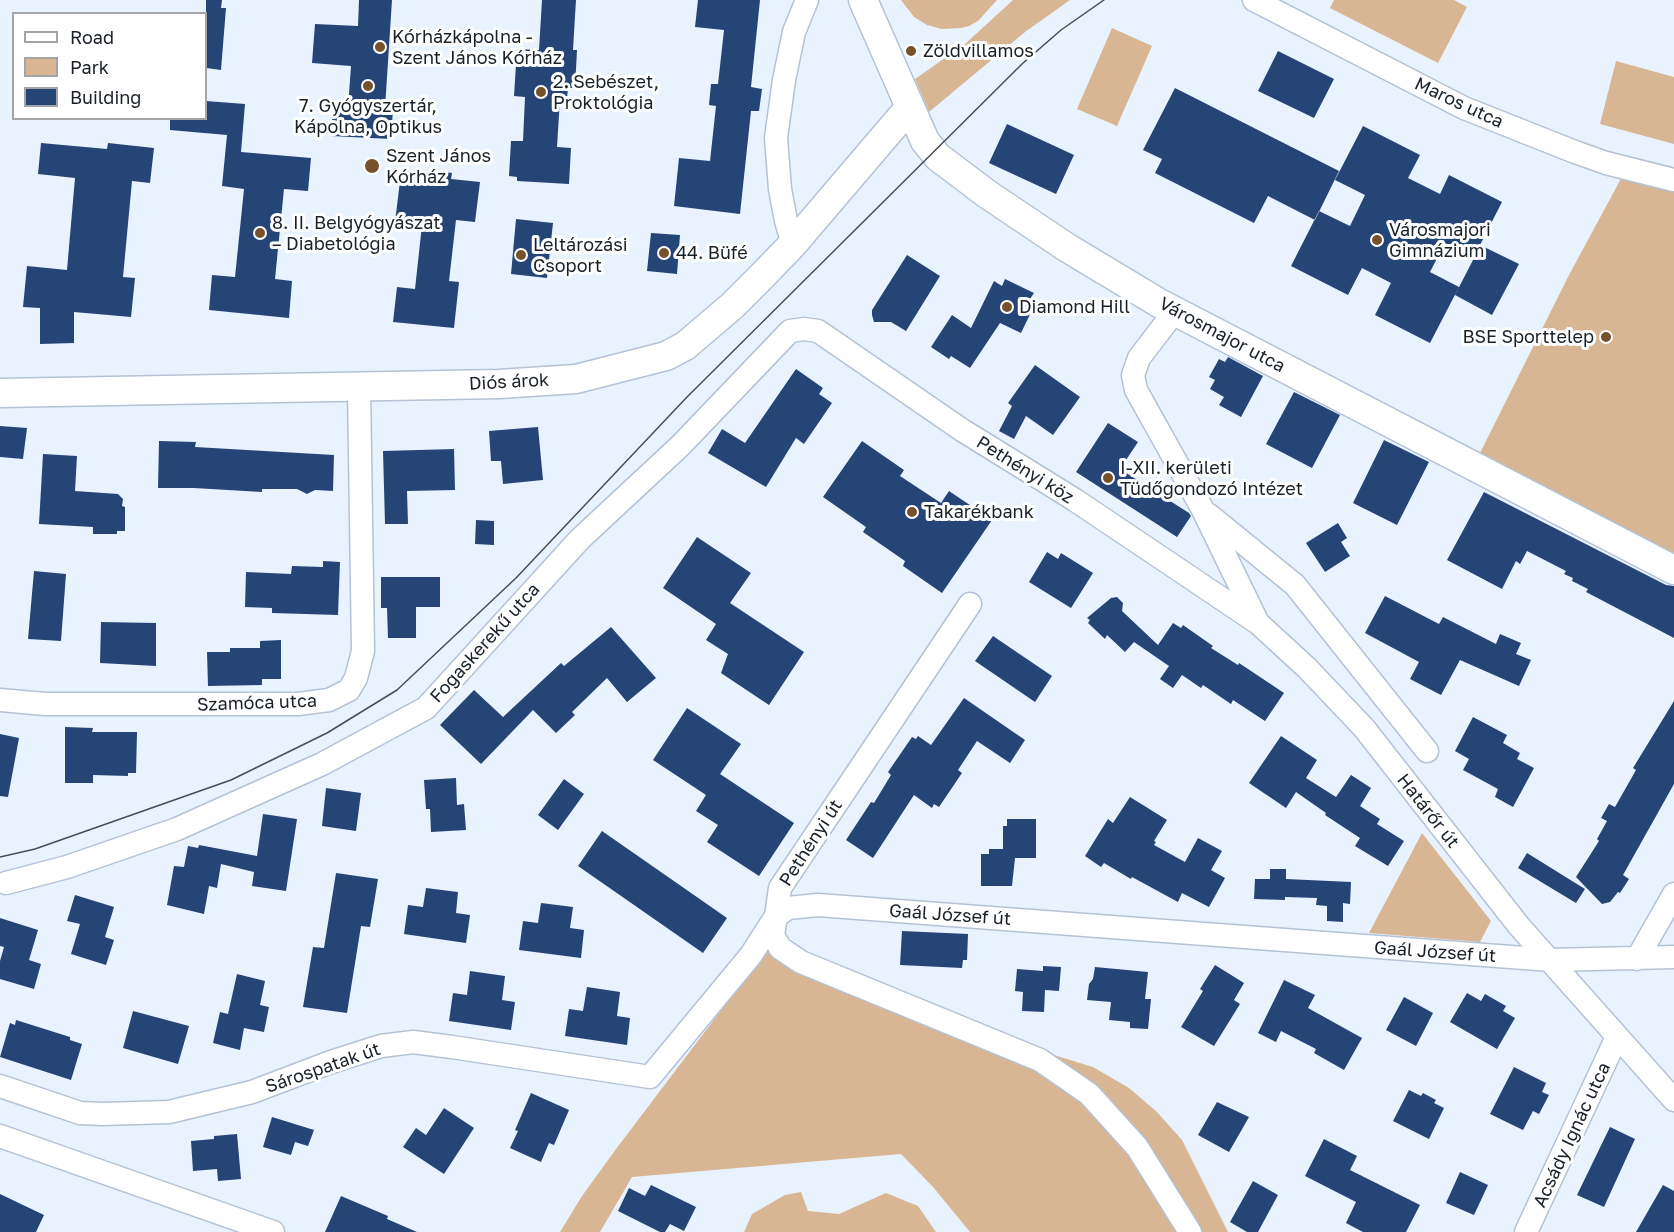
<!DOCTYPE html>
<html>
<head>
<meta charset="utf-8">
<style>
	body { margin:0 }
	#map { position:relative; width:1674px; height:1232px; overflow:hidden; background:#e9f2ff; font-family:"Golos Text",sans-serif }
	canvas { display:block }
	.legend { position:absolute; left:12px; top:12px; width:195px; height:108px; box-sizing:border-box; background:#fefefe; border:2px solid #a3a5a8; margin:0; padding:8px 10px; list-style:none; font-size:18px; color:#1a2027 }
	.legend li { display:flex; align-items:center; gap:12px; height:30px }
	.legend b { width:30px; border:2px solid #a3a5a8 }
</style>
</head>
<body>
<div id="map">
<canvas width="1674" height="1232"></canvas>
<ul class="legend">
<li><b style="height:8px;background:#fff"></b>Road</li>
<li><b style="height:16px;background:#d9b693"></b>Park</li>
<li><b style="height:16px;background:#254576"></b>Building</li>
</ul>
</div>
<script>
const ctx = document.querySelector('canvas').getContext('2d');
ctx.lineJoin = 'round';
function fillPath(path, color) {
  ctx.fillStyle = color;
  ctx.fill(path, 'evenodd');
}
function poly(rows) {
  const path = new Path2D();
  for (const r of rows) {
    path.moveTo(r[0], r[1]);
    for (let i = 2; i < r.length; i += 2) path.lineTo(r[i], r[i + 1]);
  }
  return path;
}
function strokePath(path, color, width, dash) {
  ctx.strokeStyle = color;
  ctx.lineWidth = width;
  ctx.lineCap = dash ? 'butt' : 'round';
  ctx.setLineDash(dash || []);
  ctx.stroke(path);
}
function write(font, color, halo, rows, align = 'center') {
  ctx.font = font + ' "Golos Text",sans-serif';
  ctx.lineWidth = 6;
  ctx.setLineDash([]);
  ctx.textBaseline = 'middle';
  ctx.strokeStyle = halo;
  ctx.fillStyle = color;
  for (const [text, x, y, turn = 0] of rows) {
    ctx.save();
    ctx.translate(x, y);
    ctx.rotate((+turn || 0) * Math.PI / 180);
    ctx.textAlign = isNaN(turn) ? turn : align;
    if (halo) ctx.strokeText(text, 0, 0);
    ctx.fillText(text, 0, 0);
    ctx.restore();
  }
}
fillPath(poly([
	[901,0,997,0,978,21,969,26,961,28,942,29,927,25,914,17],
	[1013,0,1070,0,1025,32,929,112,915,79,965,44],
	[1334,0,1454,0,1467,7,1438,63,1330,8],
	[1112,28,1152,46,1117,126,1077,109],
	[1616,61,1674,77,1674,144,1600,124],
	[1624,173,1674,188,1674,553,1479,455,1569,275],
	[1422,833,1491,921,1480,942,1369,933],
	[766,951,887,1004,1093,1067,1129,1088,1157,1112,1182,1140,1228,1232,970,1232,933,1187,901,1154,632,1177,600,1232,560,1232,582,1196,616,1149],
	[801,1192,808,1211,839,1214,886,1193,918,1206,936,1232,744,1232,752,1214,785,1195]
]), '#d9b693');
fillPath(poly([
	[206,0,222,0,221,8,226,8,221,70,206,68],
	[359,0,392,0,385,108,393,109,391,139,331,136,333,107,348,108,351,66,312,63,315,24,358,26],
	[542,0,576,0,573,50,577,50,575,88,568,88,567,99,560,99,557,147,571,148,569,184,517,181,517,177,509,176,511,141,523,141,525,97,514,96,517,49,539,50],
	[698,0,760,0,751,87,762,89,759,111,751,111,740,214,674,206,679,158,710,161,716,106,709,105,711,84,718,84,724,30,695,27],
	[1278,51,1334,79,1314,118,1258,91],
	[1175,88,1339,171,1315,220,1268,196,1254,223,1155,173,1162,159,1143,150],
	[206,101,245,104,241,152,311,158,308,191,284,189,275,279,292,281,289,318,209,310,212,275,235,277,244,189,222,186,227,135,170,130,170,118,206,118],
	[1007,124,1074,155,1056,194,989,163],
	[1363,126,1420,155,1408,178,1440,194,1449,175,1502,202,1480,245,1519,264,1492,315,1455,295,1474,258,1445,243,1430,272,1459,287,1430,343,1375,315,1391,283,1362,268,1348,295,1291,266,1319,211,1350,226,1365,195,1335,180],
	[41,143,107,149,108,143,154,148,150,183,132,181,123,277,135,278,131,317,74,312,74,343,40,344,40,308,23,307,27,266,67,270,75,178,38,174],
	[431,170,452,173,451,179,480,182,475,222,456,220,449,281,459,282,454,328,393,322,397,287,415,289,422,225,395,222,401,173,430,177],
	[516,219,553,223,547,278,511,274],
	[651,233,680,235,677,274,647,271],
	[907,255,940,276,906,331,891,322,874,322,872,315,872,310],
	[1005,279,1034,293,1030,299,1036,302,1021,333,1000,323,970,368,951,356,949,359,931,347,952,315,971,328,994,281,1002,286],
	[1228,357,1263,376,1241,417,1219,405,1224,397,1210,389,1215,380,1209,377,1219,359,1225,362],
	[1035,365,1080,397,1053,435,1026,416,1014,439,999,431,1012,406,1008,403],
	[796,369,823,388,819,394,832,403,804,444,796,438,766,487,708,453,722,429,745,443],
	[1294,392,1340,415,1312,468,1266,444],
	[1108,423,1138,442,1120,469,1189,513,1191,516,1177,537,1076,472],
	[0,426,27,428,23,459,0,457],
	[538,427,543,480,503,484,501,461,491,461,489,431],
	[1384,440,1429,462,1397,525,1353,503],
	[159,441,196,442,195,447,334,455,333,491,315,490,307,494,297,489,262,489,262,492,194,488,158,488],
	[862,441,904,470,900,476,941,503,949,491,992,520,942,593,903,566,905,561,863,532,866,527,823,497],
	[454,449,455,490,407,491,408,524,385,524,383,451],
	[43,454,77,456,75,491,118,494,123,499,122,506,125,507,125,531,117,531,117,534,93,534,93,527,39,524],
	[1484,492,1666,585,1674,586,1674,638,1586,592,1588,589,1572,581,1573,578,1564,574,1566,571,1527,551,1520,564,1516,561,1502,589,1447,560],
	[476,520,494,521,494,545,475,544],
	[1338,523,1347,538,1341,542,1350,556,1325,572,1306,543],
	[697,537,751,573,730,603,804,652,769,705,721,673,728,654,706,640,716,624,663,588],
	[1047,552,1058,559,1061,553,1093,573,1071,608,1029,582],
	[323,561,340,562,338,615,272,613,272,608,245,607,246,572,291,574,292,566,323,567],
	[34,571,66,574,61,641,28,639],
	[381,577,440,577,440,607,416,607,416,638,388,638,387,608,381,608],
	[1385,596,1439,624,1443,617,1496,644,1500,634,1521,643,1516,654,1531,660,1519,686,1460,660,1441,695,1410,679,1419,662,1365,633],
	[1117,597,1123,603,1122,611,1158,645,1173,623,1181,628,1183,625,1213,646,1211,648,1238,665,1239,663,1284,693,1265,721,1233,700,1231,704,1203,685,1201,688,1182,675,1173,688,1160,679,1169,666,1134,642,1125,652,1107,635,1105,639,1088,623,1090,620,1087,618,1111,598],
	[101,622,156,623,156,666,100,663],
	[611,627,656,678,627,702,607,678,572,712,575,715,556,733,533,710,481,764,440,725,474,690,503,717,561,663,564,666],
	[993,636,1052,676,1035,702,975,661],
	[281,640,281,679,262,679,262,685,208,686,207,652,230,652,230,648,260,648,260,641],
	[964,698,1025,740,1010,763,977,741,958,770,962,773,939,807,934,804,932,808,914,795,873,858,846,840,871,802,874,803,891,775,888,772,912,737,916,739,918,736,931,745],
	[1674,701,1674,784,1623,875,1629,879,1620,893,1618,892,1610,902,1602,904,1576,877,1599,841,1597,839,1607,821,1601,818,1609,804,1615,807,1636,770,1633,768],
	[687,708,741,744,720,774,794,823,759,876,707,842,718,825,696,811,706,795,653,760],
	[1473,717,1507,735,1503,743,1520,753,1517,759,1534,768,1513,807,1495,797,1498,789,1463,770,1469,759,1455,751],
	[65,727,93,728,92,732,137,732,136,773,128,773,128,776,93,775,93,783,65,783],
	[0,734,19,738,8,797,0,796],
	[1281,736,1317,760,1306,778,1336,797,1351,775,1371,788,1360,806,1380,819,1377,824,1404,841,1388,866,1355,846,1360,838,1325,815,1326,813,1296,792,1286,808,1249,783],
	[456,778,457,805,464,804,466,830,431,832,430,809,426,809,424,780],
	[564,779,584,794,558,830,538,815],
	[326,788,361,793,356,831,322,826],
	[1130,797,1167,820,1154,841,1156,842,1154,845,1185,862,1198,838,1222,851,1211,870,1225,878,1209,907,1182,893,1178,902,1132,877,1131,879,1104,863,1101,867,1085,856,1108,819,1113,823],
	[263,814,297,819,286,891,252,886,254,872,221,864,217,888,209,886,204,914,167,905,174,866,184,867,188,846,198,848,199,845,257,856],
	[1007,819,1036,819,1036,858,1015,858,1012,886,981,886,981,854,989,854,989,849,1003,849,1003,826,1007,826],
	[602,831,727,918,703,953,578,866],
	[1527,853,1585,889,1576,903,1518,868],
	[1270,869,1286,869,1286,879,1351,882,1350,904,1343,903,1343,922,1327,921,1327,906,1316,905,1317,898,1285,897,1285,900,1254,899,1255,879,1270,879],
	[336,873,378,879,370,927,361,926,347,1013,303,1007,313,947,324,948],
	[426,888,458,892,456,913,470,915,466,943,404,934,408,905,423,907],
	[75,895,114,907,105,937,114,940,106,965,71,954,80,924,67,921],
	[541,903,573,907,570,928,584,930,581,958,519,950,523,921,538,923],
	[0,918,38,930,29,960,41,964,34,989,0,979,0,961,4,947,0,946],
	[902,931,968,934,967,960,963,960,962,968,900,965],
	[1215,965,1244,983,1234,1000,1240,1004,1214,1046,1181,1027,1203,991,1200,989],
	[1043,966,1061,967,1059,991,1045,990,1044,1012,1022,1011,1023,992,1015,991,1017,969,1043,971],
	[1095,967,1148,972,1145,999,1151,999,1148,1029,1130,1028,1130,1022,1109,1020,1111,1002,1087,1000,1089,984,1093,979],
	[470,971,505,976,502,1000,515,1002,511,1030,449,1021,453,993,467,995],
	[237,974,265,981,260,1005,269,1007,264,1032,244,1028,240,1050,213,1043,220,1012,228,1014],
	[1284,980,1315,995,1308,1008,1362,1038,1344,1070,1314,1053,1316,1049,1281,1031,1276,1042,1258,1033],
	[587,987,620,992,617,1016,630,1018,627,1045,565,1036,569,1009,583,1011],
	[1467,993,1481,1001,1485,994,1506,1006,1503,1011,1515,1018,1497,1049,1450,1022],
	[1404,997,1433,1013,1416,1046,1386,1030],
	[133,1011,189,1026,178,1064,123,1048],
	[16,1020,70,1037,70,1040,82,1044,71,1080,0,1057,10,1023,15,1025],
	[1514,1067,1546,1083,1542,1092,1549,1095,1539,1114,1533,1111,1523,1130,1490,1114],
	[1409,1090,1421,1096,1423,1093,1436,1100,1434,1103,1444,1108,1429,1139,1393,1121],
	[531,1093,569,1110,554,1145,549,1143,541,1162,510,1148,518,1131,515,1130],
	[1217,1102,1249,1117,1229,1152,1198,1135],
	[444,1108,474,1128,444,1174,403,1147,416,1128,426,1135],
	[272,1117,314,1130,308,1146,295,1142,291,1155,263,1147],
	[1610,1127,1635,1139,1604,1207,1577,1195],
	[237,1134,241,1179,218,1181,217,1169,193,1171,191,1141,214,1139,214,1136],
	[1324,1139,1357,1156,1350,1170,1420,1205,1406,1232,1363,1232,1346,1223,1356,1202,1305,1176],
	[1460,1172,1488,1185,1474,1215,1446,1203],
	[1253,1181,1278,1195,1258,1232,1247,1232,1230,1222],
	[651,1185,696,1207,684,1231,670,1224,665,1232,660,1232,618,1211,629,1188,645,1196],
	[1663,1185,1674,1191,1674,1232,1636,1232],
	[0,1194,44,1215,36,1232,0,1232],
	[341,1196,388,1216,387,1219,417,1232,325,1232]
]), '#254576');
const minor = poly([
	[1254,0,1464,108,1575,152,1606,163,1674,180],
	[793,244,786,221,780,189,776,138,784,80,794,32,807,0],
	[1175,311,1139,358,1133,375,1136,390,1203,510,1258,623,1307,668,1364,728,1519,926,1674,1100],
	[1209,515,1295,585,1427,751],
	[0,700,45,704,298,704,329,700,349,690,356,678,363,651,359,387],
	[6,883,67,867,177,829,322,764,426,708,580,539,681,445,790,331,804,329,818,331,962,430,1075,500,1258,623],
	[776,916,788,908,818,905,1551,960,1674,957],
	[776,916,773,935,780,948,801,962,1040,1060,1089,1094,1137,1147,1190,1232],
	[1637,959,1674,894],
	[0,1086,80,1113,103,1114,169,1112,252,1092,331,1062,381,1046,413,1042,452,1047,650,1077,751,955,776,916,780,888,970,604],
	[0,1136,273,1232],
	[1526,1232,1617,1037]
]);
const tertiary = poly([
	[863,0,925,141,938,157,987,194,1066,247,1159,303,1674,570],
	[0,393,499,384,576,379,666,356,685,346,732,306,763,275,793,244,909,108]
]);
strokePath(minor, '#b4c2d7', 25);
strokePath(tertiary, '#b4c2d7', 31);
strokePath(minor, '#fff', 22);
strokePath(tertiary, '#fff', 28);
strokePath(poly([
	[0,857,35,849,231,780,327,733,397,690,516,578,687,397,1022,64,1061,30,1104,0]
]), '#474e56', 1.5);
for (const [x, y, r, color] of [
	[380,47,6,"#76522c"],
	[911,51,6,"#76522c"],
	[368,86,6,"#76522c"],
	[541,92,6,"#76522c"],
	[372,166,8,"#76522c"],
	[260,233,6,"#76522c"],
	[1377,240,6,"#76522c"],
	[664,253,6,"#76522c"],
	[521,255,6,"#76522c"],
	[1007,307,6,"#76522c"],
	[1606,337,6,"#76522c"],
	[1108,478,6,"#76522c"],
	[912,512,6,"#76522c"]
]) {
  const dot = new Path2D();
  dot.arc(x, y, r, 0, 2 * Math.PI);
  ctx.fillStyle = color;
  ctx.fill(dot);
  strokePath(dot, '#fefefe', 2);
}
write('18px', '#1a2027', '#fefefe', [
	["Kórházkápolna -",392,37],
	["Szent János Kórház",392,58],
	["Zöldvillamos",923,51],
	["2. Sebészet,",553,82],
	["Proktológia",553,103],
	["7. Gyógyszertár,",368,106,"center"],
	["Kápolna, Optikus",368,127,"center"],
	["Szent János",386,156],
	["Kórház",386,177],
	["8. II. Belgyógyászat",272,223],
	["– Diabetológia",272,244],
	["Városmajori",1389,230],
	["Gimnázium",1389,251],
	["Leltározási",533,245],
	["Csoport",533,266],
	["44. Büfé",676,253],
	["Diamond Hill",1019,307],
	["BSE Sporttelep",1594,337,"right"],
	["I-XII. kerületi",1120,468],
	["Tüdőgondozó Intézet",1120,489],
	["Takarékbank",924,512]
], 'left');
write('18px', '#1a2027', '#fefefe', [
	["Maros utca",1459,103,25],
	["Városmajor utca",1222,335,28],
	["Diós árok",509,382,-3],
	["Pethényi köz",1025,470,32],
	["Fogaskerekű utca",485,643,-48],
	["Szamóca utca",257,703,-2],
	["Határőr út",1428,811,52],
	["Pethényi út",811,843,-57],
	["Gaál József út",950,915,4],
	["Gaál József út",1435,952,4],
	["Sárospatak út",323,1068,-19],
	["Acsády Ignác utca",1572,1135,-65]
]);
</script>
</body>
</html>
